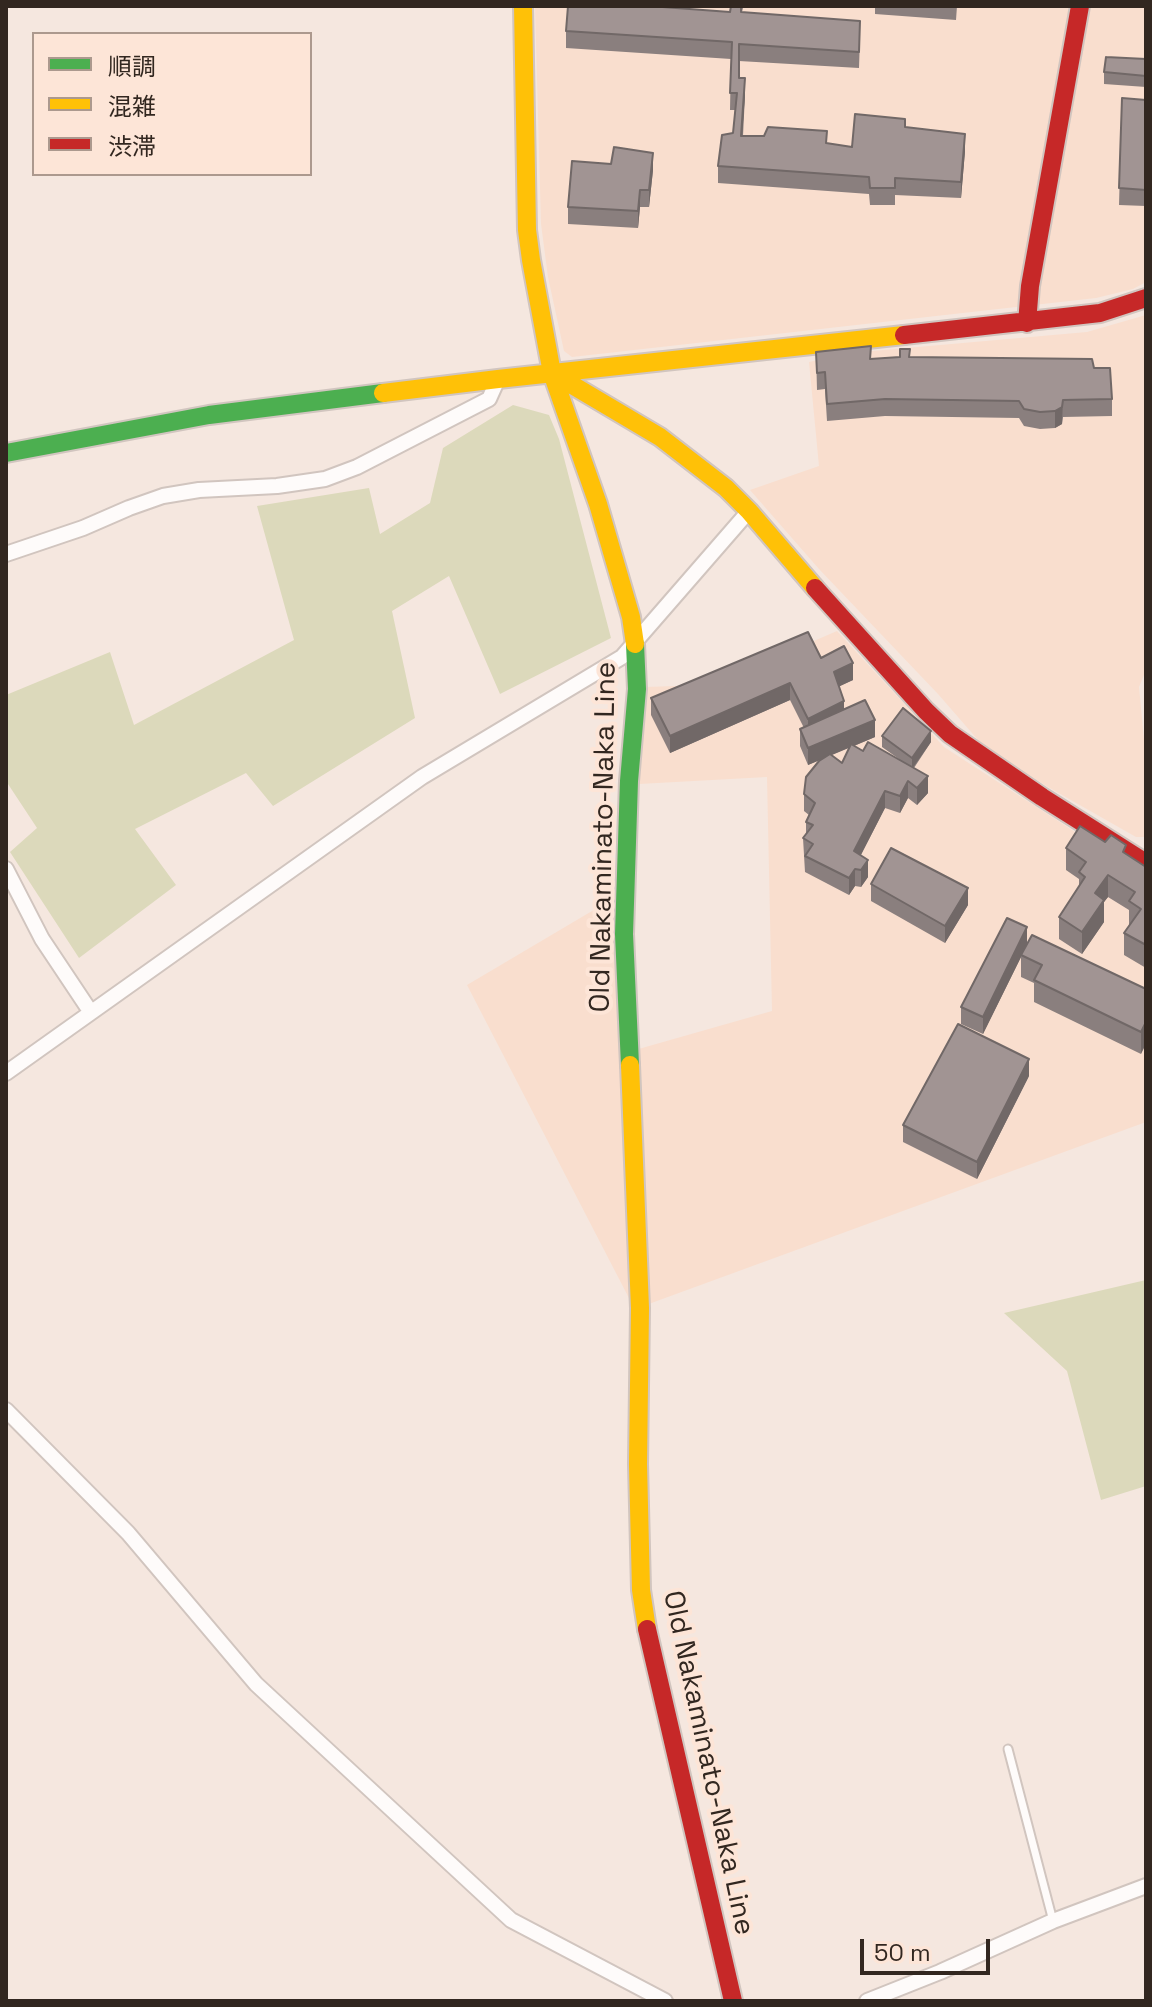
<!DOCTYPE html>
<html>
<head>
<meta charset="utf-8">
<style>
	body { margin:0 }
	#map { position:relative; width:1152px; height:2007px; overflow:hidden; background:#f5e7df; font-family:"Space Grotesk","Noto Sans JP",sans-serif }
	canvas { display:block }
	.frame { position:absolute; inset:0; border:8px solid #322720; pointer-events:none }
	.legend { position:absolute; left:32px; top:32px; width:280px; height:144px; box-sizing:border-box; background:#fde5d7; border:2px solid #ac998e; margin:0; padding:10px 14px; list-style:none; font-size:24px; color:#322720 }
	.legend li { display:flex; align-items:center; gap:16px; height:40px }
	.legend b { width:40px; border:2px solid #ac998e }
	.scale { position:absolute; left:860px; top:1939px; width:130px; height:36px; box-sizing:border-box; border:4px solid #322720; border-top:0; padding-left:10px; font-size:24px; line-height:28px; white-space:nowrap; color:#322720; -webkit-text-stroke:6px #fde5d7; paint-order:stroke }
</style>
</head>
<body>
<div id="map">
<canvas width="1152" height="2007"></canvas>
<div class="frame"></div>
<ul class="legend">
<li><b style="height:10px;background:#4caf50"></b>順調</li>
<li><b style="height:10px;background:#ffc107"></b>混雑</li>
<li><b style="height:10px;background:#c62828"></b>渋滞</li>
</ul>
<div class="scale">50 m</div>
</div>
<script>
const ctx = document.querySelector('canvas').getContext('2d');
ctx.lineJoin = 'round';
function fillPath(path, color) {
  ctx.fillStyle = color;
  ctx.fill(path, 'evenodd');
}
function poly(rows) {
  const path = new Path2D();
  for (const r of rows) {
    path.moveTo(r[0], r[1]);
    for (let i = 2; i < r.length; i += 2) path.lineTo(r[i], r[i + 1]);
  }
  return path;
}
function strokePath(path, color, width, dash) {
  ctx.strokeStyle = color;
  ctx.lineWidth = width;
  ctx.lineCap = dash ? 'butt' : 'round';
  ctx.setLineDash(dash || []);
  ctx.stroke(path);
}
function write(font, color, halo, rows, align = 'center') {
  ctx.font = font + ' "Space Grotesk",sans-serif';
  ctx.lineWidth = 8;
  ctx.setLineDash([]);
  ctx.textBaseline = 'middle';
  ctx.strokeStyle = halo;
  ctx.fillStyle = color;
  for (const [text, x, y, turn = 0] of rows) {
    ctx.save();
    ctx.translate(x, y);
    ctx.rotate((+turn || 0) * Math.PI / 180);
    ctx.textAlign = isNaN(turn) ? turn : align;
    if (halo) ctx.strokeText(text, 0, 0);
    ctx.fillText(text, 0, 0);
    ctx.restore();
  }
}
fillPath(poly([
	[535,6,1146,6,1146,282,1133,289,1096,298,572,357,564,351,548,277,541,224],
	[1146,315,1146,670,1139,687,1146,761,1146,837,1136,837,1048,787,985,748,938,694,819,569,750,490,819,466,809,362,850,353,1087,332],
	[837,631,944,747,1146,878,1146,1122,646,1305,631,1302,467,985,614,898,621,1054,772,1011,767,777,639,784,645,687,676,686,684,697]
]), '#f9dece');
fillPath(poly([
	[513,405,549,415,559,439,611,638,500,694,449,576,392,611,415,718,273,806,246,773,135,829,176,885,79,958,10,852,37,828,6,781,6,695,110,652,134,725,294,640,257,506,369,488,380,534,430,503,443,448],
	[1146,1280,1146,1486,1101,1500,1067,1371,1004,1313]
]), '#dcd9bb');
const lane = poly([
	[1008,1749,1053,1921]
]);
const street = poly([
	[6,554,83,528,129,508,163,496,199,490,277,486,325,479,357,467,489,399,498,379],
	[6,869,42,939,90,1011],
	[6,1073,422,777,622,657,749,511],
	[6,1410,128,1533,256,1684,511,1920,665,2001],
	[867,2001,940,1972,1053,1921,1146,1886]
]);
const fast = poly([
	[6,453,209,415,383,393],
	[630,1065,624,934,629,781,637,689,635,644]
]);
const slow = poly([
	[523,6,527,230,531,260,552,373,598,504,631,617,635,644],
	[552,373,660,437,726,488,749,511,815,588],
	[383,393,498,379,904,335],
	[630,1065,640,1308,638,1464,641,1590,647,1629]
]);
const jam = poly([
	[1027,323,1030,286,1080,6],
	[904,335,1100,313,1146,298],
	[815,588,926,711,950,734,1042,797,1146,863],
	[647,1629,733,2001]
]);
strokePath(lane, '#d1c5bf', 11);
strokePath(street, '#d1c5bf', 18);
strokePath(fast, '#d1c5bf', 22);
strokePath(slow, '#d1c5bf', 22);
strokePath(jam, '#d1c5bf', 22);
strokePath(lane, '#fefbfa', 7);
strokePath(street, '#fefbfa', 14);
strokePath(fast, '#4caf50', 18);
strokePath(slow, '#ffc107', 18);
strokePath(jam, '#c62828', 18);
fillPath(poly([
	[731,6,750,6,750,8,743,8,742,12,860,38,859,68,739,61,739,78,745,95,743,136,827,143,852,147,905,127,965,151,961,198,895,195,895,205,870,205,869,194,718,183,718,166,733,133,735,110,730,110,731,59,566,48,566,31,730,12],
	[875,6,957,6,956,20,875,14],
	[1146,59,1146,87,1104,84,1104,72],
	[1122,98,1146,100,1146,206,1119,205],
	[653,170,649,207,640,207,638,228,568,224,568,207],
	[816,352,871,359,910,357,1094,368,1112,399,1112,416,1063,417,1062,424,1055,428,1040,429,1024,426,1019,418,885,416,827,421,825,389,817,390],
	[821,658,853,680,839,686,844,709,875,737,854,746,863,751,899,759,882,747,882,736,931,742,914,768,928,793,917,805,908,798,900,813,885,808,861,855,868,877,861,887,855,886,849,895,805,872,803,838,806,835,806,822,809,815,804,811,804,794,822,759,808,765,800,746,800,729,804,728,790,700,670,753,651,715,651,698],
	[850,747,842,763,831,755],
	[1105,842,1146,867,1146,968,1124,955,1124,933,1130,924,1129,924,1129,910,1108,897,1104,902,1104,922,1082,954,1059,939,1059,917,1079,887,1079,879,1066,870,1066,848],
	[871,884,968,905,945,943,871,901],
	[1027,943,1146,989,1141,1054,1034,1002,1034,983,1021,977,1021,957,983,1034,961,1024,961,1007],
	[1029,1076,977,1179,903,1142,903,1125]
]), '#8a7f7e');
fillPath(poly([
	[745,78,745,95,741,153,741,136],
	[965,134,965,151,961,198,961,182],
	[653,153,653,170,649,207,649,190],
	[640,190,640,207,638,228,638,211],
	[1063,400,1062,424,1055,428,1055,411],
	[853,663,853,680,834,689,834,672],
	[790,683,790,700,670,753,670,736],
	[844,701,844,718,808,736,808,719],
	[875,720,875,737,808,765,808,748],
	[931,731,931,742,912,769,912,758],
	[928,776,928,793,917,805,917,788],
	[908,781,908,798,900,813,900,796],
	[885,791,885,808,854,868,854,851],
	[868,860,868,877,861,887,861,870],
	[855,869,855,886,849,895,849,878],
	[1108,875,1108,897,1104,902,1104,922,1082,954,1082,932,1095,893],
	[968,888,968,905,945,943,945,926],
	[1027,927,1027,944,1021,955,1021,957,983,1034,983,1017],
	[1146,1022,1146,1044,1141,1054,1141,1032],
	[1029,1059,1029,1076,977,1179,977,1162]
]), '#716867');
const building = poly([
	[568,6,649,6,730,12,731,6,741,6,741,12,860,21,859,52,739,44,739,78,745,78,741,136,764,136,768,127,827,131,826,143,852,147,855,114,905,119,905,127,965,134,961,182,895,178,895,188,870,188,869,177,718,166,722,135,733,133,737,93,730,93,732,42,566,31,568,6],
	[1106,57,1146,59,1146,76,1104,72,1106,57],
	[1122,98,1146,100,1146,190,1119,188,1122,98],
	[614,147,653,153,649,190,640,190,638,211,568,207,572,161,611,164,614,147],
	[871,346,870,359,900,357,900,349,910,349,909,357,1092,359,1094,368,1110,368,1112,399,1063,400,1062,407,1055,411,1040,412,1024,409,1019,401,885,399,827,404,825,372,817,373,816,352,871,346],
	[808,632,821,658,844,646,853,663,834,672,844,701,808,719,790,683,670,736,651,698,808,632],
	[865,700,875,720,808,748,800,729,865,700],
	[903,708,931,731,912,758,882,736,903,708],
	[868,742,928,776,917,788,908,781,900,796,885,791,854,851,868,860,861,870,855,869,849,878,805,856,813,844,803,838,813,825,806,822,815,803,804,794,806,777,819,761,830,754,842,763,851,744,863,751,868,742],
	[1080,826,1105,842,1111,835,1126,845,1123,852,1146,867,1146,945,1124,933,1141,909,1129,901,1135,892,1108,875,1095,893,1104,900,1082,932,1059,917,1085,877,1079,872,1086,862,1066,848,1080,826],
	[891,848,968,888,945,926,871,884,891,848],
	[1007,918,1027,927,983,1017,961,1007,1007,918],
	[1032,935,1146,989,1146,1022,1141,1032,1034,980,1042,965,1021,955,1032,935],
	[958,1024,1029,1059,977,1162,903,1125,958,1024]
]);
fillPath(building, '#a19493');
strokePath(building, '#716867', 2);
write('28px', '#322720', '#fde5d7', [
	["Old Nakaminato-Naka Line",604,837,-89],
	["Old Nakaminato-Naka Line",708,1763,78]
]);
</script>
</body>
</html>
